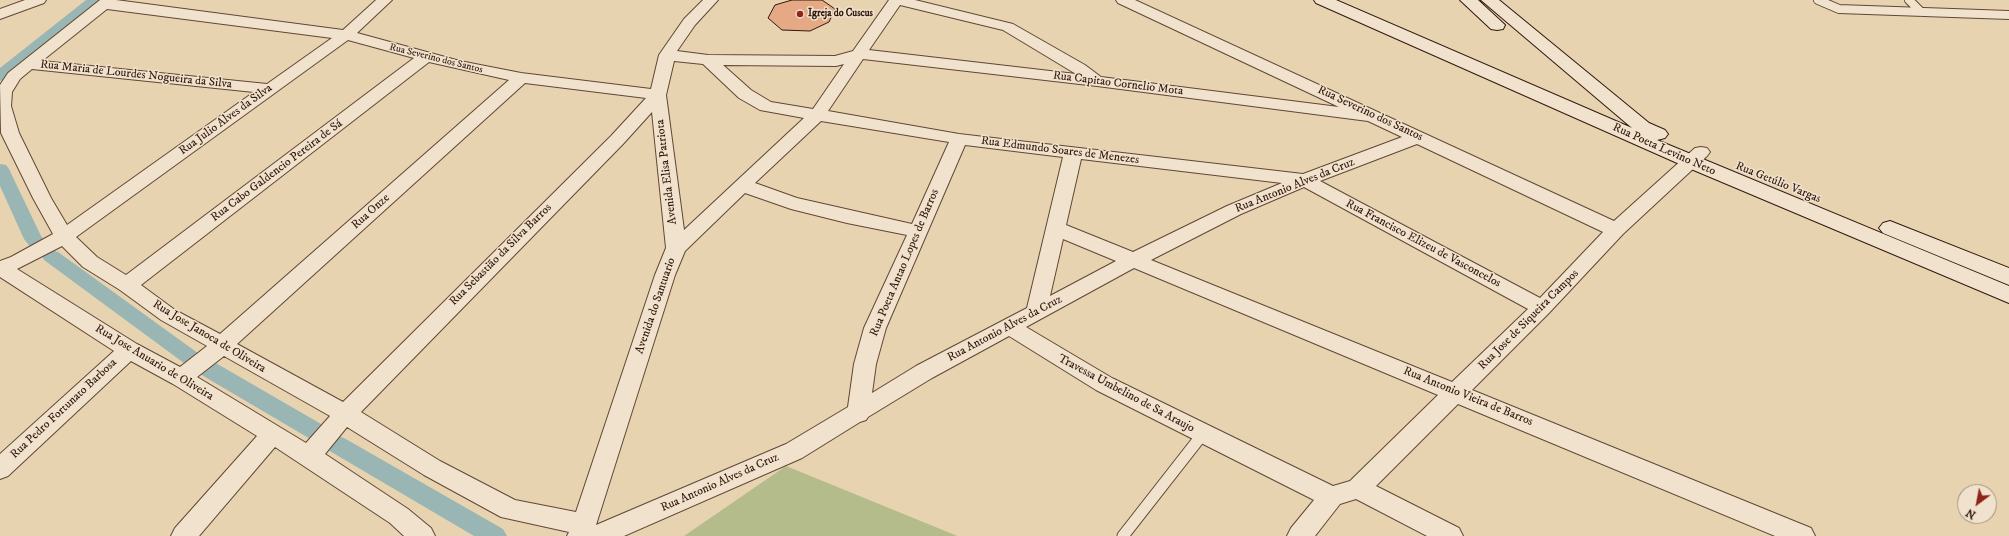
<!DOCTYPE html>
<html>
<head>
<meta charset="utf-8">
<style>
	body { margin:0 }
	#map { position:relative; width:2009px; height:536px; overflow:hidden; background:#e8d3b0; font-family:"IM FELL DW Pica",serif }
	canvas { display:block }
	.north { position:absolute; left:1957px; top:484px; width:40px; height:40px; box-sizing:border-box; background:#f0e2cc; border:1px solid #a49180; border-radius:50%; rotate:212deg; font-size:11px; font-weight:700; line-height:16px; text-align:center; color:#32180e }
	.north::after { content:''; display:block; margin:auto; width:14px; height:18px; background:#8f2418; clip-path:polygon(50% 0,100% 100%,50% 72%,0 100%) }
</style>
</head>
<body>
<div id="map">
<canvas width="2009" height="536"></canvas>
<div class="north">N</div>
</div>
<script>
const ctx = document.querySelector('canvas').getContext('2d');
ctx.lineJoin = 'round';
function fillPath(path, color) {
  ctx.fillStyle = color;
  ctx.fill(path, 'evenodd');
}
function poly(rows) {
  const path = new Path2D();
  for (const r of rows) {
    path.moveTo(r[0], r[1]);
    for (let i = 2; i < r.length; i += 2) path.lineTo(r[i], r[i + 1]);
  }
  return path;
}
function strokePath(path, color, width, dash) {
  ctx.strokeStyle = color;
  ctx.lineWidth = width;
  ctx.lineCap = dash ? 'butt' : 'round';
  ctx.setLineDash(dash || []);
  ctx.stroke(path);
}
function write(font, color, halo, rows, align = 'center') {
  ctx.font = font + ' "IM FELL DW Pica",serif';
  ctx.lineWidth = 3;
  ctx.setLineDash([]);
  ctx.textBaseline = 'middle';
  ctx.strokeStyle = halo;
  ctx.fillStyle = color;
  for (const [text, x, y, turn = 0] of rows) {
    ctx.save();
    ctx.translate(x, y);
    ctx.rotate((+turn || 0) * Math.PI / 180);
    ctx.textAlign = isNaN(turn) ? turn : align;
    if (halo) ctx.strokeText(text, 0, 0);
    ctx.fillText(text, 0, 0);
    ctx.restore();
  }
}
fillPath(poly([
	[786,466,955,535,957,536,684,536]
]), '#b5bc8c');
fillPath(poly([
	[86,0,102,0,5,79,0,81,0,68,86,0],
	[0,164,6,165,9,169,41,236,48,245,46,249,39,251,32,249,24,239,0,186,0,164],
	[51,250,58,252,202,356,205,361,214,362,328,428,331,434,329,437,336,435,344,438,503,529,507,536,474,536,328,450,325,444,327,441,320,443,312,440,200,374,197,368,188,366,44,260,42,256,44,252,51,250]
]), '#99b6b4');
const building = poly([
	[792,0,822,0,835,9,829,22,810,31,782,30,768,18,775,5,792,0]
]);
fillPath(building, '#e5a986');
strokePath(building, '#32180e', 1);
const laneFar1 = poly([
	[1818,0,1839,9,2009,15],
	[1909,0,1921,12]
]);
const lane = poly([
	[1123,536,1202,435]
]);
const street = poly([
	[25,0,46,0,44,3,0,19,0,9,25,0],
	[100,0,116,0,343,30,376,0,392,0,357,33,460,61,521,73,651,89,659,55,684,19,703,0,718,0,695,25,677,51,708,55,835,56,853,51,889,0,915,0,1013,24,1085,65,1101,77,1339,107,1118,3,1116,0,1135,0,1614,221,1695,148,1701,147,1707,148,1710,152,1707,156,1623,234,1549,313,1472,390,1811,528,1815,536,1775,536,1458,404,1376,486,1459,528,1463,536,1427,536,1356,499,1340,504,1315,536,1287,536,1291,528,1314,500,1096,390,1009,336,932,378,868,417,866,420,860,422,802,458,624,536,567,536,569,532,501,517,424,475,347,427,325,454,408,509,431,528,435,536,404,536,390,523,275,447,199,536,171,536,175,528,257,436,173,384,131,361,8,476,0,479,0,454,114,351,0,277,0,261,11,257,53,234,33,198,1,133,0,85,8,73,100,0],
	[900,5,1003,30,1076,74,869,50,900,5],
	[107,9,332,38,267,84,42,61,107,9],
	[348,40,414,58,126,275,97,257,76,237,348,40],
	[863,59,1097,86,1368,121,1402,137,1303,174,959,134,828,111,863,59],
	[674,61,703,64,739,98,760,110,804,118,684,230,666,95,674,61],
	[429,62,509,80,220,334,175,310,141,285,429,62],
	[844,64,813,109,771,102,751,90,723,65,836,66,844,64],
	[32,69,254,92,67,225,51,198,19,133,11,106,12,92,20,79,32,69],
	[525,83,646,98,611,136,343,402,237,344,525,83],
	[652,112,666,248,655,275,576,512,515,500,440,461,361,412,623,144,652,112],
	[821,121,949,142,912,224,797,198,755,183,821,121],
	[1417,144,1603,232,1540,298,1320,181,1417,144],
	[965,145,1063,157,1027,308,916,366,872,393,876,364,886,328,965,145],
	[1081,159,1282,183,1227,206,1133,252,1066,225,1081,159],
	[1304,187,1528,309,1452,382,1151,260,1241,214,1304,187],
	[745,193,791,209,847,223,907,235,864,328,854,364,848,407,786,444,596,525,675,275,685,251,745,193],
	[1063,239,1116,261,1050,296,1063,239],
	[62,246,83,267,120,290,161,320,207,346,180,367,137,344,17,269,62,246],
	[1134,268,1438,395,1350,481,1333,486,1112,378,1026,327,1134,268],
	[224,356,330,416,306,443,197,377,224,356]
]);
const secondary = poly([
	[1314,0,1336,0,1632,128,1481,0,1499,0,1649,123,1665,130,1668,134,1665,138,1657,140,2009,286,2009,303,1684,166,1316,3,1314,0],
	[1460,0,1478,0,1505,25,1503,29,1497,30,1491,29,1460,0],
	[1890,221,2009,268,2009,285,1883,233,1879,228,1883,223,1890,221]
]);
strokePath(laneFar1, '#604736', 10);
strokePath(lane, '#604736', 13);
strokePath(street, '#604736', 2);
strokePath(secondary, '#32180e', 2);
strokePath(laneFar1, '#f0e2cc', 8);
strokePath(lane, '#f0e2cc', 11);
fillPath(street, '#f0e2cc');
fillPath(secondary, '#f0e2cc');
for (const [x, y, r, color] of [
	[800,14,4,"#8f2418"]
]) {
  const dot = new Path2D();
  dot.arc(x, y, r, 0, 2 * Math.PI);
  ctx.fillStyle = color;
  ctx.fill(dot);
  strokePath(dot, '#f0e2cc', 1.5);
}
write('bold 10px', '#32180e', '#f0e2cc', [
	["Igreja do Cuscus",808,14]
], 'left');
write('10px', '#32180e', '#f0e2cc', [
	["Rua Severino dos Santos",436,59,14]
]);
write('12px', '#32180e', '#f0e2cc', [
	["Rua Maria de Lourdes Nogueira da Silva",136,75,6],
	["Rua Capitao Cornelio Mota",1118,84,7],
	["Rua Severino dos Santos",1370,114,25],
	["Rua Julio Alves da Silva",226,120,-36],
	["Rua Poeta Levino Neto",1664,150,24],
	["Rua Edmundo Soares de Menezes",1060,151,7],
	["Rua Cabo Galdencio Pereira de Sá",277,171,-37],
	["Avenida Elisa Patriota",667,172,-97],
	["Rua Getúlio Vargas",1778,183,22],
	["Rua Antonio Alves da Cruz",1295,186,-22],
	["Rua Onze",371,212,-42],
	["Rua Francisco Elizeu de Vasconcelos",1423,244,28],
	["Rua Sebastião da Silva Barros",501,255,-45],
	["Rua Poeta Antao Lopes de Barros",905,263,-67],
	["Avenida do Santuario",656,306,-71],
	["Rua Jose de Siqueira Campos",1529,320,-45],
	["Rua Antonio Alves da Cruz",1005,329,-28],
	["Rua Jose Janoca de Oliveira",209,337,31],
	["Rua Jose Anuario de Oliveira",154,363,31],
	["Travessa Umbelino de Sa Araujo",1126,394,28],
	["Rua Antonio Vieira de Barros",1468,397,22],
	["Rua Pedro Fortunato Barbosa",64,409,-43],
	["Rua Antonio Alves da Cruz",720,483,-24]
]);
</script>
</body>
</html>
